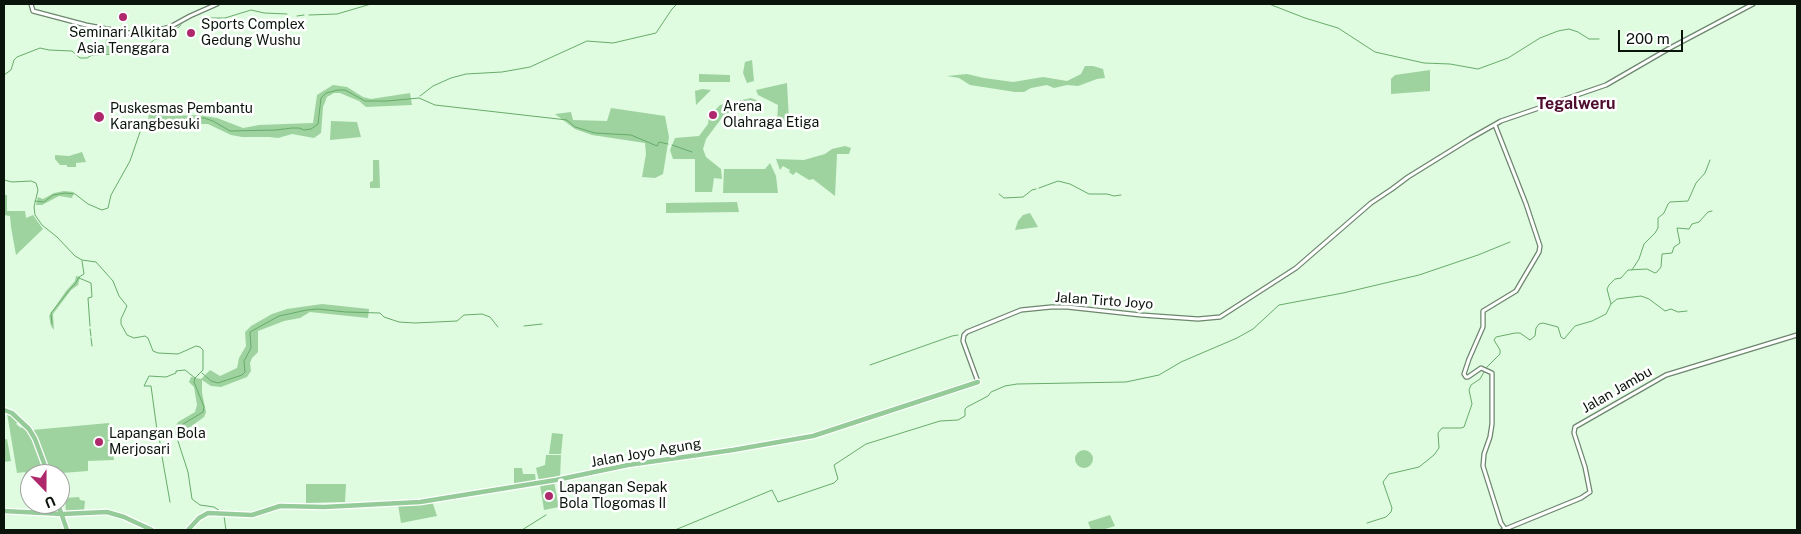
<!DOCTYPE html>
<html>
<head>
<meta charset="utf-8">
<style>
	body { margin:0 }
	#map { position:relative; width:1801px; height:534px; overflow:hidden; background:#dffbe0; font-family:"Public Sans",sans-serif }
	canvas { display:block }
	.frame { position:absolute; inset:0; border:5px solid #0a140b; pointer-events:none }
	.north { position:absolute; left:20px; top:464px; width:50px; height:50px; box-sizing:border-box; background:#fff; border:1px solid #9da19d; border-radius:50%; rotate:158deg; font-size:14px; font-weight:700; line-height:20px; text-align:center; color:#0a140b }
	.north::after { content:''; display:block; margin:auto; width:18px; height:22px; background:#af286c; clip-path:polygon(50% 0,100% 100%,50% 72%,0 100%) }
	.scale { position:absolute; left:1618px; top:30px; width:65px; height:22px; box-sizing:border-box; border:2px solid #0a140b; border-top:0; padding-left:6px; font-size:15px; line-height:18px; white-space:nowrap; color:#0a140b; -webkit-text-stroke:4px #fff; paint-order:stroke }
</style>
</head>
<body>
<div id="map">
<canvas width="1801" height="534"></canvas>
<div class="frame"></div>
<div class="north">U</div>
<div class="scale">200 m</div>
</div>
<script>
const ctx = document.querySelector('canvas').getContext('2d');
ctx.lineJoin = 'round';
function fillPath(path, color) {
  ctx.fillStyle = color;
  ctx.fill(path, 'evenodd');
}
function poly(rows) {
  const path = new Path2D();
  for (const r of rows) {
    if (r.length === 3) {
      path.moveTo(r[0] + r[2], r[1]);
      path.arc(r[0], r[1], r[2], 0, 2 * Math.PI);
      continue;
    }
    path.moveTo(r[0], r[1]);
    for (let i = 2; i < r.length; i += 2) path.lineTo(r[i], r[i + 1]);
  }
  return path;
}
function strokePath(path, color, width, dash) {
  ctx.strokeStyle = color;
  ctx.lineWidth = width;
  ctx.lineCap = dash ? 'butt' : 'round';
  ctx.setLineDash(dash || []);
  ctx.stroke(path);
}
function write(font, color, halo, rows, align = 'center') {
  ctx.font = font + ' "Public Sans",sans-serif';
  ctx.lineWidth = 5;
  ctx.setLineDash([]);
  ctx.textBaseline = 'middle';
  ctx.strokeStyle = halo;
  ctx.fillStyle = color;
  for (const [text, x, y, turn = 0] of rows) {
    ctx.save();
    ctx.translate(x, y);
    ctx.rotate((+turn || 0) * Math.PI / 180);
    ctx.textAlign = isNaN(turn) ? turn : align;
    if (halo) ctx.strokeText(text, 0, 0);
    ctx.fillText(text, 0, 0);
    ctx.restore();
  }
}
fillPath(poly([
	[110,32,115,32,115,53,105,54,106,38,109,38],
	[752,60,754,81,747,83,743,73,745,62],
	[1085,66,1093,66,1103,69,1105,78,1097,79,1078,86,1067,85,1054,88,1047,85,1031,88,1024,92,1015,92,970,85,959,78,947,76,967,74,984,78,1013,82,1043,77,1067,81,1081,74],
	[1430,70,1430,91,1391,94,1391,79,1395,75],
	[699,74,730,75,730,82,699,82],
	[787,83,789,121,777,121,778,105,758,95,756,90],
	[333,85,347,87,363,97,371,99,410,93,412,105,366,107,359,101,340,93,334,93,327,97,323,107,321,133,314,138,292,134,278,138,269,137,242,137,231,135,208,124,171,124,148,127,145,127,143,123,148,121,149,113,168,116,198,115,217,118,243,128,259,125,313,123,317,95],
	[702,89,711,90,696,105,695,91],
	[751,98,761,102,734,110,724,115,706,139,703,149,706,157,721,169,722,179,714,178,712,192,695,192,695,159,673,159,670,150,675,138,699,136,708,124,709,117,711,118,710,116,713,112,716,114,714,111,720,105],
	[611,108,665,116,669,137,663,174,655,178,642,177,646,154,645,143,592,135,575,129,555,114,571,112,573,120,607,121],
	[331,121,357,122,361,137,330,140],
	[845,146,851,148,849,154,837,154,835,196,813,179,809,180,796,172,793,175,789,172,790,170,783,166,780,170,776,159,804,160,825,154,832,149],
	[82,152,86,162,76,163,76,167,67,167,67,165,60,165,55,159,55,155,69,156],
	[373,160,379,160,380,188,370,188,370,182,373,181],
	[770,163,776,176,778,193,723,193,724,169,765,169],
	[64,191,74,192,72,198,59,196,42,205,36,205,38,197,43,199,54,193],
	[4,195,7,195,7,211,25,211,26,218,33,215,43,229,16,255,11,227,10,216,4,215],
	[737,202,739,212,666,213,666,203],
	[1030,213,1038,227,1015,230,1018,221,1023,215],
	[76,276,80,277,78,285,71,290,53,314,54,330,51,326,49,316,66,291,75,281],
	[322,304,369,309,368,318,310,312,300,318,284,321,258,331,258,352,252,358,250,363,251,371,247,377,221,387,211,386,202,380,202,393,206,412,204,417,182,433,175,427,178,422,195,412,197,405,194,387,189,382,191,377,201,379,210,370,220,376,237,368,239,358,246,346,245,332,251,326,272,314,287,309],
	[7,413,19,421,16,424,21,428,24,425,26,428,33,439,46,474,30,474,30,477,26,478,25,472,17,473],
	[109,423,114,460,88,461,88,471,49,474,32,430],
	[552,433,563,434,561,454,549,454],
	[7,439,11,461,4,462,4,440],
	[1084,459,9],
	[546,455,561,455,560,478,539,481,536,468,545,465],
	[514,468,522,468,523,474,535,474,536,481,514,485],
	[554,482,559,507,544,510,540,485],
	[306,484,346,484,345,502,306,503],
	[79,497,80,500,85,501,84,511,66,512,65,498],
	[432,501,437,516,401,523,398,504],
	[1110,515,1115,526,1102,530,1091,530,1088,522]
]), '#9ed39f');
strokePath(poly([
	[1269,4,1305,18,1338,28,1375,52,1424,63,1450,64,1478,69,1508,58,1540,38,1558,31,1569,29,1578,32,1589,39,1599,39],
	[309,15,337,14,371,4,395,4],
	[297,16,304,15],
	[201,18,225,18,251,10,264,13,287,14],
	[4,75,11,70,14,60,17,57,40,48,49,50,72,51,80,58,87,58,92,55,116,54,146,47,155,39,166,38,181,25],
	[420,96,433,86,451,78,466,74,502,72,530,67,587,41,613,43,656,33,672,9,677,4],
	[672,145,692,152],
	[4,180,12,182,31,181,36,183,38,190,34,207,35,215,42,225,57,237,75,256,82,260,96,262,113,281,119,296,127,306,121,319,121,324,127,335,134,338,145,336,148,338,153,351,158,353,178,354,196,346,200,347,203,350,203,370,195,378,194,382,204,407,203,412,180,426,176,430,176,435,188,472,192,499,200,505,214,507,220,511],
	[1039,188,1058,181,1070,184,1089,194,1107,194,1114,196,1121,195],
	[999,194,1004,198,1023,197,1032,190,1036,189],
	[35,201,44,202,53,195,65,193,75,194,88,204,102,210,108,208,111,195,130,161,141,129,145,125,164,121,204,118,213,121,230,131,276,130,292,128,299,128,304,130,311,129,318,124,321,98,326,93,338,90,345,90,365,101,387,101,419,98,435,105,567,120,575,127,595,133,631,135,657,146,659,142,668,144],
	[1632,270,1639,259,1644,244,1655,233,1658,228,1658,218,1664,213,1668,204,1670,202,1688,201,1696,183,1705,173,1710,160],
	[79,278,91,283,92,297,88,298,90,326],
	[1611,304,1617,299,1641,296,1649,299,1665,311,1671,309,1678,312,1687,311],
	[52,324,51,313,71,288,75,284,79,277,84,274,82,261],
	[524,326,542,324],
	[90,329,91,336],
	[91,338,92,346],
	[870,365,952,336,958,335],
	[1486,368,1500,354,1500,350,1494,340,1496,337,1515,333,1520,333,1530,340,1535,336,1536,328,1539,324,1543,323,1558,327,1561,337,1564,339,1575,326,1592,321,1606,314,1611,304,1607,289,1609,285,1615,279,1621,278,1628,270,1647,269,1655,273,1657,272,1661,267,1662,254,1672,253,1674,247,1680,243,1677,228,1689,229,1692,224,1699,222,1708,212,1712,211],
	[202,373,211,381,218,383,242,375,245,372,244,361,251,348,250,332,279,316,307,310,318,309,346,312,380,313,384,317,399,322,415,323,457,321,464,315,482,314,490,317,498,327],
	[157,430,151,386,144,386,149,376,166,377,176,373,176,371,185,370,195,378],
	[159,436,160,443],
	[160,445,170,502],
	[224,516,226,530],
	[1367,523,1386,517,1391,512,1392,508,1383,482,1389,474,1419,467,1434,455,1439,448,1438,433,1442,428,1461,428,1464,427,1472,404,1469,390,1471,385,1480,379,1484,372],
	[522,530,546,515],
	[675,530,772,490,778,502,834,483,838,479,834,465,866,444,940,421,958,420,965,416,965,409,967,407,988,396,991,392,1005,386,1017,384,1126,382,1159,375,1181,362,1237,338,1253,329,1279,305,1343,293,1419,275,1478,255,1510,242]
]), '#67ac6a', 1);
const minor = poly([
	[31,4,33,11,86,25,129,33,159,30,170,27,190,16,217,4],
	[1495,125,1526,204,1540,246,1539,252,1516,291,1483,311,1483,327,1469,359,1464,374,1466,377,1468,377,1481,368,1492,373,1492,424,1490,437,1484,454,1483,466,1501,523,1506,530],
	[978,382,963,341,964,335,967,332,1021,310,1051,307,1067,307,1141,315,1198,319,1220,317,1296,268,1371,203,1392,189,1408,177,1471,138,1501,121,1606,85,1670,48,1753,4],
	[1503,530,1581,498,1590,492,1585,467,1574,433,1575,427,1666,375,1797,335]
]);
const major = poly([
	[4,410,12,413,29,429,35,439,48,474],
	[58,504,67,530],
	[4,511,62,514,107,512,124,517,152,530],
	[188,530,199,518,208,513,252,515,280,506,324,507,420,502,556,480,628,465,733,450,813,436,978,382]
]);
strokePath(minor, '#6d866e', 5.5);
strokePath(major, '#fff', 7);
strokePath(minor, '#fff', 3);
strokePath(major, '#94cb98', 4.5);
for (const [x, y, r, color] of [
	[123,17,5,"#af286c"],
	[191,33,5,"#af286c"],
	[713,115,5,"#af286c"],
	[99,117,6,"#af286c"],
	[99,442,5,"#af286c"],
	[549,496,5,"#af286c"]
]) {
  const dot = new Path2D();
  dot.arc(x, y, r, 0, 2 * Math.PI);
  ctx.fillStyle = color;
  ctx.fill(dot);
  strokePath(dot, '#fff', 2);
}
write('14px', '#0a140b', '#fff', [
	["Sports Complex",201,25],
	["Gedung Wushu",201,41],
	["Seminari Alkitab",123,33,"center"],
	["Asia Tenggara",123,49,"center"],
	["Arena",723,107],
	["Olahraga Etiga",723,123],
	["Puskesmas Pembantu",110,109],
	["Karangbesuki",110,125],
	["Lapangan Bola",109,434],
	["Merjosari",109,450],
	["Lapangan Sepak",559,488],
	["Bola Tlogomas II",559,504]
], 'left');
write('14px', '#0a140b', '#fff', [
	["Jalan Tirto Joyo",1104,301,4],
	["Jalan Jambu",1617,390,-30],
	["Jalan Joyo Agung",646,453,-10]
]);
write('bold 16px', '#4e0d2e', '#fff', [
	["Tegalweru",1576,104]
]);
</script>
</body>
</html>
